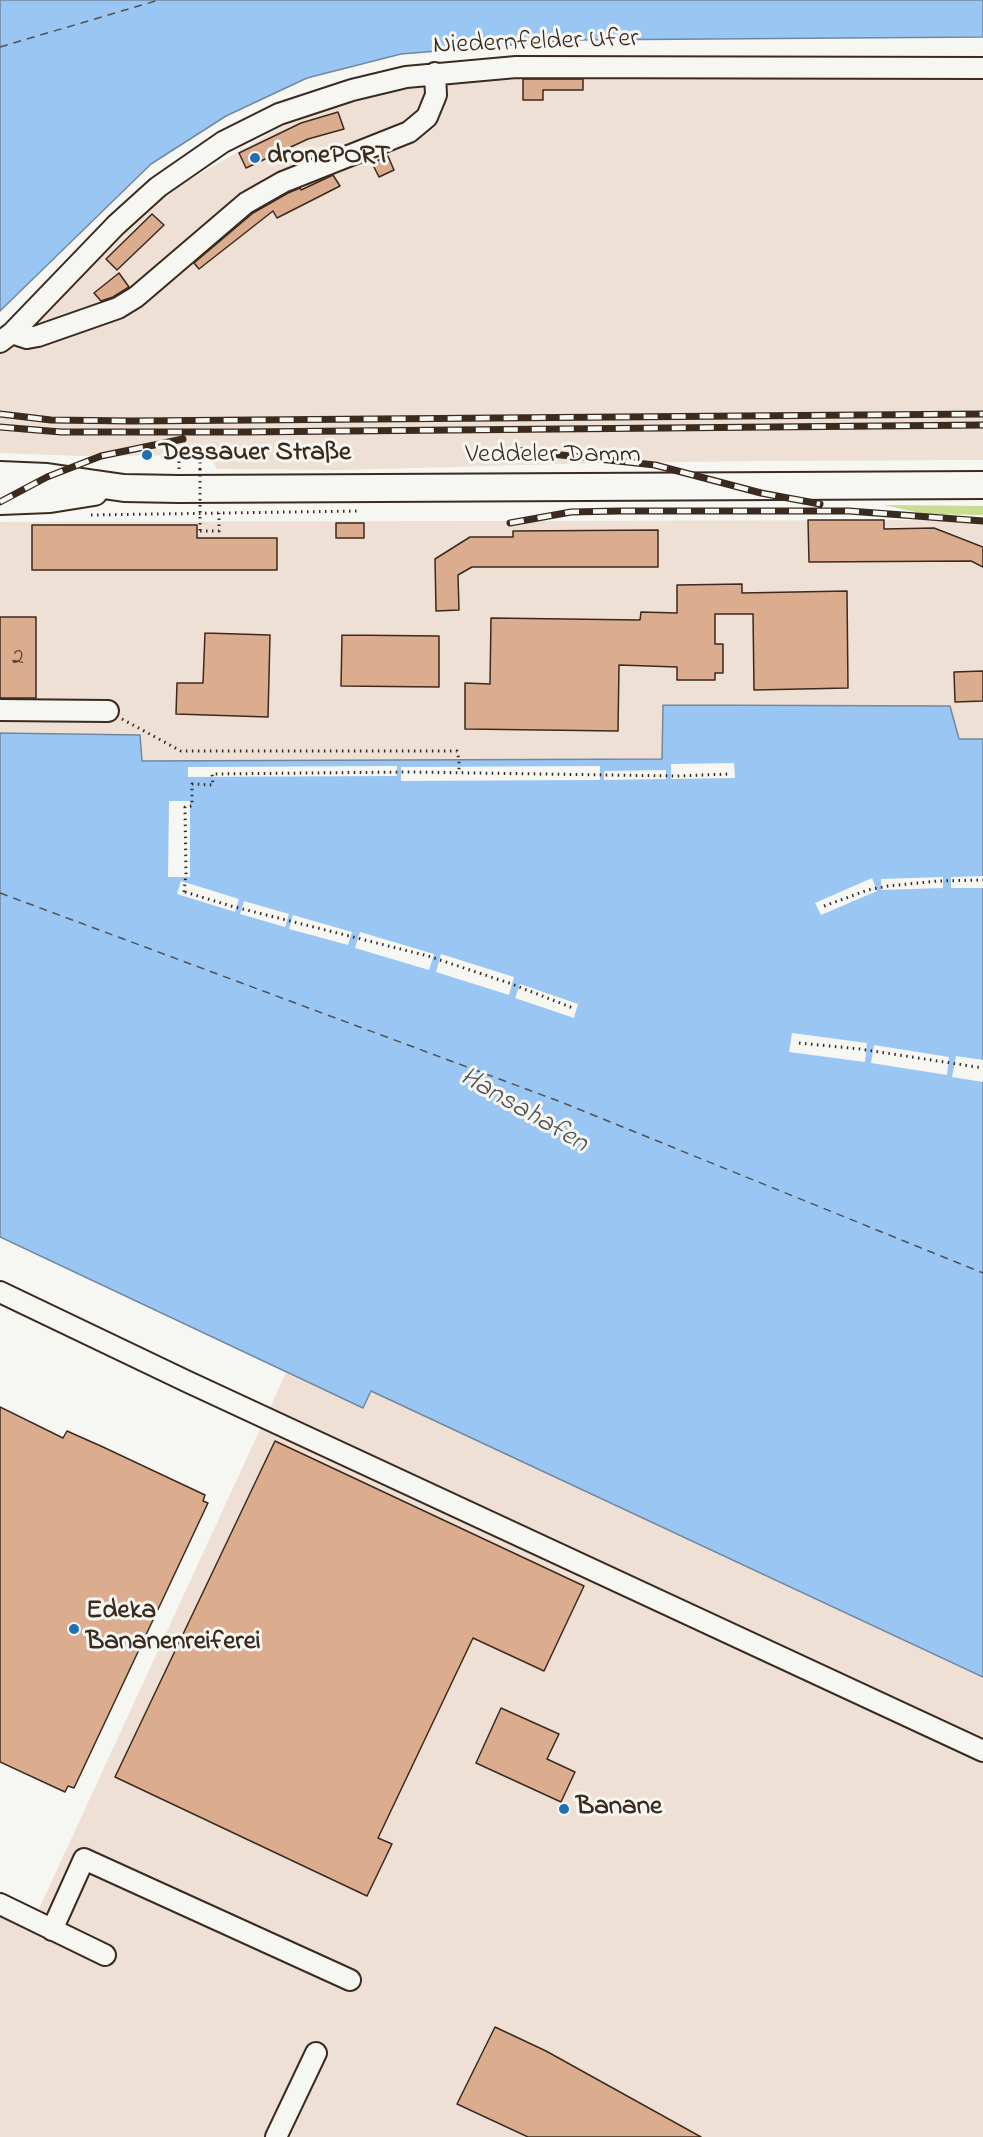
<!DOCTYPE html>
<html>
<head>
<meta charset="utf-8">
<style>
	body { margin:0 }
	canvas { display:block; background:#f6f6f2 }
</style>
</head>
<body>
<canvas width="983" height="2137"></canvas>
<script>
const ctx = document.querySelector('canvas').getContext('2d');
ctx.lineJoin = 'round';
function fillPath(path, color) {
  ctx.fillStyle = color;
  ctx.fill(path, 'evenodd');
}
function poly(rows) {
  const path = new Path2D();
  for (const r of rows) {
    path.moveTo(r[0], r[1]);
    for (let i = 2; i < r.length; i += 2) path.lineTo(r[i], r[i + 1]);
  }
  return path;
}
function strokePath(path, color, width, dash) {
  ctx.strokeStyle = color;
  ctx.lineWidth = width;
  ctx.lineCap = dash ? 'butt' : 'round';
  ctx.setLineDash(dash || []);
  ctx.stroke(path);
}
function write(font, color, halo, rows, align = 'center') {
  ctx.font = font + ' "Indie Flower",sans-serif';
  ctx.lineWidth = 6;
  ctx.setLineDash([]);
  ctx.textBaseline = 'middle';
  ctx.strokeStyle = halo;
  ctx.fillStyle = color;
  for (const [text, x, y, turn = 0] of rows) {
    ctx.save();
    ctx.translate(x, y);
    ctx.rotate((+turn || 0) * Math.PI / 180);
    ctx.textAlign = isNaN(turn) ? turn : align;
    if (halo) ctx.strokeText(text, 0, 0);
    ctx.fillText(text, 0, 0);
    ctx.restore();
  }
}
fillPath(poly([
	[983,60,983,460,763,461,599,463,341,470,217,469,210,455,82,456,0,453,0,351,15,343,163,195,288,123,375,93,504,61],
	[983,520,983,739,959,739,950,707,663,705,662,759,141,761,140,735,0,732,0,522],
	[286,1373,362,1408,371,1391,983,1677,983,2137,0,2137,0,1893,38,1911]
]), '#eee0d4');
fillPath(poly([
	[884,505,983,506,983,515,925,514]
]), '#c8dd92');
const water = poly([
	[0,0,983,0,983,37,573,40,401,54,307,78,226,116,151,164,0,311,0,0],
	[663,705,950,706,959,739,983,739,983,1677,371,1391,363,1408,0,1237,0,733,140,735,142,761,662,759,663,705]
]);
fillPath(water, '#99c6f3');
strokePath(water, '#73889e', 1.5);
fillPath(poly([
	[734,763,735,778,671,779,671,764],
	[397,766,397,776,188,777,188,767],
	[600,766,600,780,401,781,401,767],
	[666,770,666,779,604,780,604,771],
	[169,801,190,801,190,877,168,877],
	[983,876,983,888,951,888,951,877],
	[943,877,943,888,881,890,881,879],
	[872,878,877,891,821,915,815,903],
	[181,881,239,899,235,912,177,894],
	[244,901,289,914,285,927,240,914],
	[293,915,352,932,348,945,289,929],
	[360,932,434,954,429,970,355,948],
	[441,954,514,977,509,995,436,972],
	[520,984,578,1004,574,1018,515,998],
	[792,1033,867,1043,865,1062,789,1052],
	[874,1045,949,1057,947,1075,871,1063],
	[956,1056,983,1060,983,1082,952,1077]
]), '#f6f6f2');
strokePath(poly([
	[0,47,159,0],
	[0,893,561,1102,983,1273]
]), '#525153', 1.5, [8, 6]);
const building = poly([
	[523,79,583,79,583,90,543,90,543,100,523,100,523,79],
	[338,112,344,129,308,139,246,168,239,153,301,123,338,112],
	[388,156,394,170,379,177,372,163,388,156],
	[333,175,340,186,277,218,273,211,199,269,194,263,253,213,288,193,300,188,301,190,333,175],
	[152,214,164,225,117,270,106,259,152,214],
	[119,273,129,287,113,297,101,301,94,293,119,273],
	[808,520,884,520,884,529,934,528,983,547,983,567,971,561,809,562,808,520],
	[336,523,364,523,364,538,336,538,336,523],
	[32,525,197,525,197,538,277,538,277,570,32,570,32,525],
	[658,530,658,567,472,567,458,575,459,610,436,611,435,559,470,537,513,537,513,531,658,530],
	[742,584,742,593,847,591,848,688,754,690,753,614,715,614,715,644,723,644,723,673,715,673,715,680,677,680,677,667,619,665,618,731,465,729,465,683,490,684,491,618,640,620,641,612,677,613,677,585,742,584],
	[0,617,36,617,36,698,0,698,0,617],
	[205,633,270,635,268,717,176,714,177,683,203,683,205,633],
	[342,635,439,636,439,687,341,686,342,635],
	[983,671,983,701,955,702,954,672,983,671],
	[0,1407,63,1438,67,1431,103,1447,205,1495,203,1501,208,1503,74,1788,68,1786,65,1792,0,1762,0,1407],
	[275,1441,584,1586,544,1671,473,1638,378,1838,392,1844,367,1896,115,1777,275,1441],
	[501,1708,559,1734,547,1759,575,1772,561,1802,476,1763,501,1708],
	[495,2027,546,2051,701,2137,528,2137,457,2104,495,2027]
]);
fillPath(building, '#dbac8d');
strokePath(building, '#3b2a1e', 1.5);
const minor = poly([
	[12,333,27,338,38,336,118,308,136,297,246,203,283,182,409,132,427,117,436,95,435,73],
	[0,342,12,333,116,225,158,187,223,142,279,114,352,90,406,77,516,67,983,68],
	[0,710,108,711],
	[0,1292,186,1381,983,1751],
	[0,1904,105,1955],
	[52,1930,84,1859,350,1980],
	[276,2137,316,2053]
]);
const major = poly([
	[0,475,47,477,124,488,179,489,983,485],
	[0,501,50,499,94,492]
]);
strokePath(minor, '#3b2a1e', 24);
strokePath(major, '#3b2a1e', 30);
strokePath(poly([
	[179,469,179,449,200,449,200,469],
	[91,515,358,511],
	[200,531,219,531,219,513],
	[122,719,181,751,457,751,459,760,459,773],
	[184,892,186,873,185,807,192,806,192,784,213,785,212,774,409,772,676,776,730,774],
	[185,892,231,906,428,956,509,983,573,1008],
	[824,906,868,890,888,886,938,881,983,880],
	[799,1043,860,1049,983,1068]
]), '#3b2a1e', 3, [1.5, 4.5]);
strokePath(minor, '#f6f6f2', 20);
strokePath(major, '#f6f6f2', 26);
const rail = poly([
	[0,414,51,420,132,421,983,414],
	[0,427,61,432,241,432,983,425],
	[514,450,655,465,761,493,820,504],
	[0,502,47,477,101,456,183,439],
	[510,523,571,512,620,511,849,511,983,521]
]);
strokePath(rail, '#3b2a1e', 7);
strokePath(rail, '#f6f6f2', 4.5, [14]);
strokePath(poly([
	[200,469,200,531]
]), '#3b2a1e', 3, [1.5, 4.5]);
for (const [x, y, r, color] of [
	[255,158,6,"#1f6fb2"],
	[147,455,6,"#1f6fb2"],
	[74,1629,6,"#1f6fb2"],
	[564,1809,6,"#1f6fb2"]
]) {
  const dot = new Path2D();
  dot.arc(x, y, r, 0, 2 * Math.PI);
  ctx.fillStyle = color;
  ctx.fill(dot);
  strokePath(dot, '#f6f6f2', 2);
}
write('24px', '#634a3a', null, [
	["2",18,659]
]);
write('27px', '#3b2a1e', '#f6f6f2', [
	["Niedernfelder Ufer",536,44,-2],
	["Veddeler Damm",553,457]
]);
write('bold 27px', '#3b2a1e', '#f6f6f2', [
	["dronePORT",267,158],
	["Dessauer Straße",159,455],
	["Edeka",86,1613],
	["Bananenreiferei",86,1644],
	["Banane",576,1809]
], 'left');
write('italic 28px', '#525153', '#f6f6f2', [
	["Hansahafen",523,1112,30]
]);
</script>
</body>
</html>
